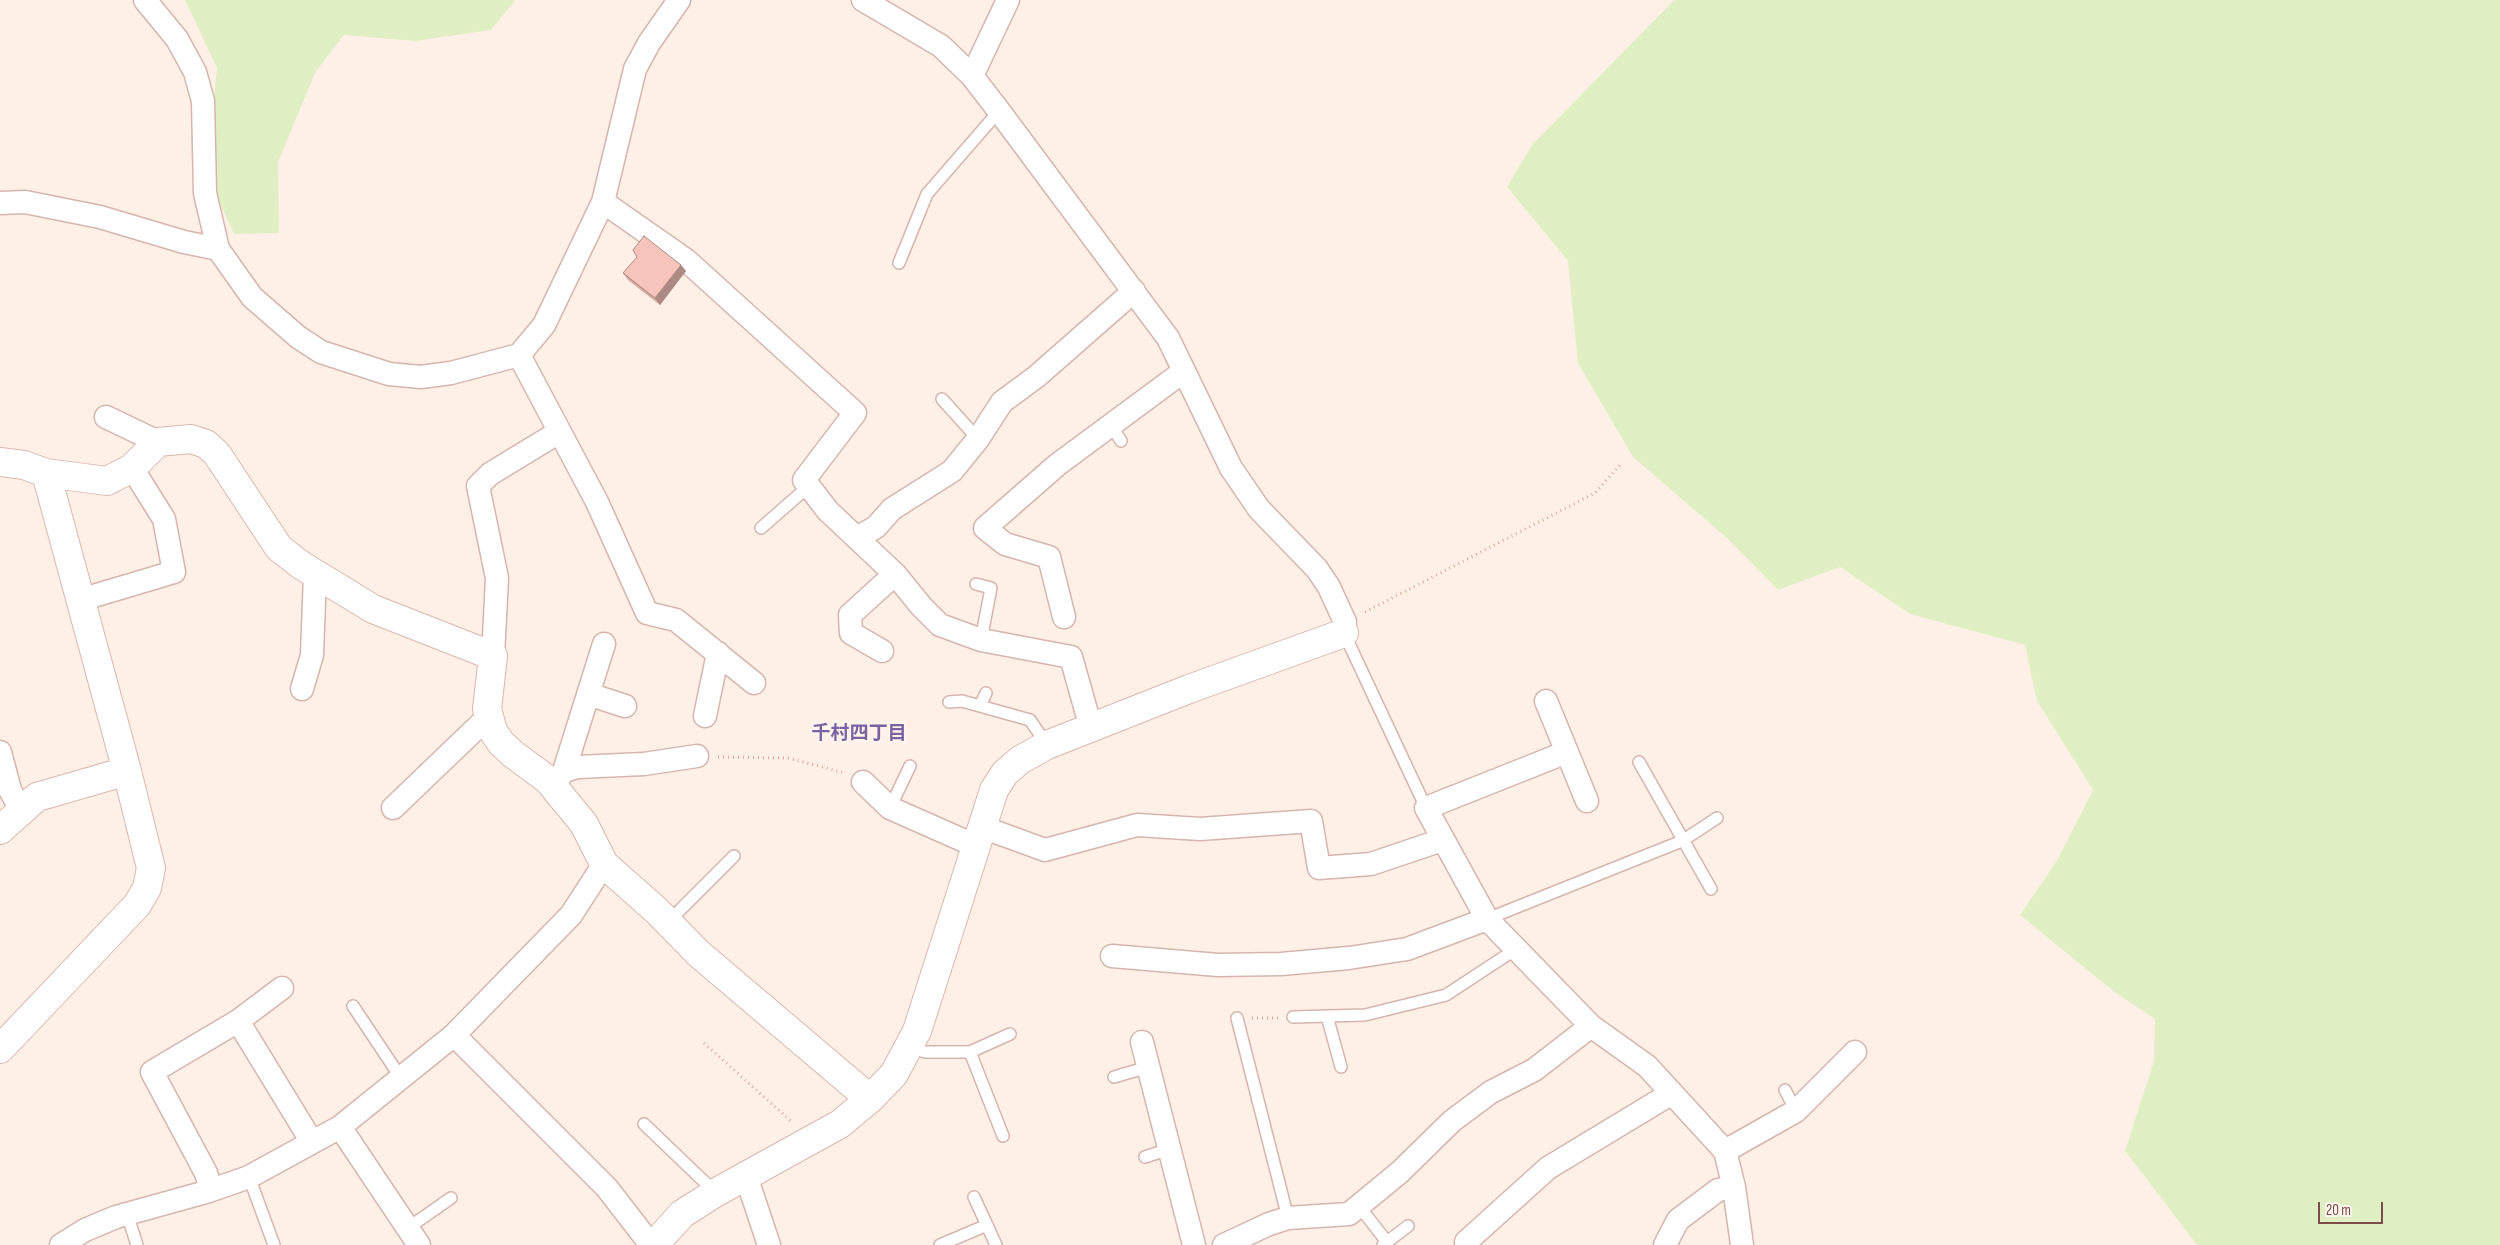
<!DOCTYPE html>
<html>
<head>
<meta charset="utf-8">
<style>
	body { margin:0 }
	#map { position:relative; width:2500px; height:1245px; overflow:hidden; background:#fff0e7; font-family:"Sofia Sans Condensed",sans-serif }
	canvas { display:block }
	.scale { position:absolute; left:2318px; top:1202px; width:65px; height:22px; box-sizing:border-box; border:2px solid #7c4d47; border-top:0; padding-left:6px; font-size:15px; line-height:18px; white-space:nowrap; color:#7c4d47; -webkit-text-stroke:4px #fff5ef; paint-order:stroke }
</style>
</head>
<body>
<div id="map">
<canvas width="2500" height="1245"></canvas>
<div class="scale">20 m</div>
</div>
<script>
const ctx = document.querySelector('canvas').getContext('2d');
ctx.lineJoin = 'round';
function fillPath(path, color) {
  ctx.fillStyle = color;
  ctx.fill(path, 'evenodd');
}
function poly(rows) {
  const path = new Path2D();
  for (const r of rows) {
    path.moveTo(r[0], r[1]);
    for (let i = 2; i < r.length; i += 2) path.lineTo(r[i], r[i + 1]);
  }
  return path;
}
function strokePath(path, color, width, dash) {
  ctx.strokeStyle = color;
  ctx.lineWidth = width;
  ctx.lineCap = dash ? 'butt' : 'round';
  ctx.setLineDash(dash || []);
  ctx.stroke(path);
}
function write(font, color, halo, rows, align = 'center') {
  ctx.font = font + ' "Sofia Sans Condensed","Noto Sans JP",sans-serif';
  ctx.lineWidth = 4.5;
  ctx.setLineDash([]);
  ctx.textBaseline = 'middle';
  ctx.strokeStyle = halo;
  ctx.fillStyle = color;
  for (const [text, x, y, turn = 0] of rows) {
    ctx.save();
    ctx.translate(x, y);
    ctx.rotate((+turn || 0) * Math.PI / 180);
    ctx.textAlign = isNaN(turn) ? turn : align;
    if (halo) ctx.strokeText(text, 0, 0);
    ctx.fillText(text, 0, 0);
    ctx.restore();
  }
}
fillPath(poly([
	[185,0,513,0,514,2,491,30,415,41,344,35,316,71,278,162,279,233,234,234,206,173,217,68],
	[1674,0,2500,0,2500,1245,2197,1245,2125,1151,2154,1061,2155,1019,2113,991,2020,915,2056,862,2093,790,2037,701,2025,645,1910,614,1840,567,1778,590,1728,539,1633,457,1578,363,1568,261,1507,187,1532,145]
]), '#dfefc3');
const lane = poly([
	[899,263,927,194,999,111],
	[942,399,978,439],
	[1111,425,1121,441],
	[761,528,809,486],
	[976,584,991,588,981,640],
	[1344,633,1426,808],
	[949,702,962,701,1030,720,1047,745],
	[980,706,986,693],
	[1639,762,1711,889],
	[890,808,910,766],
	[1487,919,1682,841,1717,818],
	[668,922,734,856],
	[353,1006,401,1078],
	[1327,1016,1341,1067],
	[1293,1017,1365,1015,1446,995,1516,949],
	[1237,1018,1288,1218],
	[909,1048,925,1052,970,1052,1010,1034],
	[970,1052,1003,1136],
	[1114,1077,1148,1067],
	[1785,1090,1796,1111],
	[644,1124,715,1192],
	[1145,1157,1169,1149],
	[249,1177,274,1245],
	[974,1197,996,1245],
	[1359,1206,1387,1242],
	[127,1214,137,1245],
	[408,1228,451,1198],
	[940,1245,987,1225],
	[1383,1245,1408,1226]
]);
const street = poly([
	[145,0,177,39,195,72,203,101,205,193,218,249,252,297,298,337,321,352,389,374,421,377,451,373,519,355,544,325,603,202,635,69,649,43,679,0],
	[863,0,941,46,972,76,999,111,1168,338,1231,468,1259,509,1317,569,1329,587,1345,622,1344,633],
	[972,76,1008,0],
	[603,202,686,260,855,413,804,480,828,511,895,574,921,606,940,625,981,640,1071,657,1091,728],
	[0,203,25,202,100,217,184,242,218,249],
	[519,355,597,502,647,613,676,620,754,683],
	[106,417,158,442],
	[857,538,876,527,892,509,952,471,978,439,1002,402,1036,377,1134,291],
	[80,600,174,572,164,519,132,468],
	[1064,617,1049,557,1005,544,985,528,1057,465,1184,371],
	[882,651,851,633,850,615,895,574],
	[493,656,497,578,478,486,490,474,559,432],
	[302,689,312,655,315,574],
	[588,694,625,706],
	[1546,701,1587,801],
	[705,716,718,653],
	[0,752,10,790,21,810],
	[1567,752,1426,808,1487,919,1591,1026,1647,1066,1725,1151,1734,1187,1742,1245],
	[564,771,578,767,644,764,697,756],
	[863,782,890,808,976,846],
	[553,786,564,771,604,644],
	[393,808,489,716],
	[982,827,1045,850,1137,825,1200,829,1311,821,1319,868,1371,864,1442,840],
	[1112,956,1218,965,1281,964,1349,958,1407,949,1487,919],
	[238,1021,282,988],
	[454,1035,607,1188,651,1245],
	[1142,1042,1194,1245],
	[340,1127,419,1245],
	[1725,1151,1796,1111,1855,1052],
	[746,1176,769,1245],
	[211,1190,206,1173,152,1072,238,1021,312,1142],
	[61,1245,85,1230,116,1217,206,1192,249,1177,340,1127,454,1035,571,915,604,864],
	[1224,1245,1269,1224,1288,1218,1349,1214,1400,1172,1452,1121,1491,1092,1534,1070,1591,1026],
	[1468,1245,1466,1242,1548,1168,1672,1093],
	[1665,1245,1678,1220,1718,1190,1734,1187]
]);
const secondary = poly([
	[0,462,24,465,46,473,107,481,132,468,158,442,191,439,206,444,217,454,279,548,301,565,373,609,493,656,487,709,493,731,501,743,513,754,548,780,584,824,604,864,657,911,698,953,870,1099],
	[0,830,37,797,127,771],
	[0,1049,137,905,147,888,151,868,127,771,46,473],
	[654,1245,682,1214,715,1193,840,1124,870,1099,894,1074,917,1031,994,790,1005,773,1020,760,1047,745,1189,689,1344,633]
]);
strokePath(lane, '#d5b5ad', 14);
strokePath(street, '#d5b5ad', 25);
strokePath(secondary, '#dbb6ad', 30);
strokePath(poly([
	[1365,612,1595,493,1620,465],
	[718,757,788,758,845,773],
	[1252,1018,1278,1018],
	[704,1043,793,1123]
]), '#dda79d', 3, [1, 4]);
strokePath(lane, '#fff', 11);
strokePath(street, '#fff', 22);
strokePath(secondary, '#fff', 28);
fillPath(poly([
	[681,265,686,271,660,305,628,280,623,273]
]), '#d4a9a1');
fillPath(poly([
	[681,265,686,271,660,305,655,298]
]), '#ad8983');
const building = poly([
	[644,236,681,265,655,298,623,273,637,257,633,250,644,236]
]);
fillPath(building, '#f7c4bb');
strokePath(building, '#ad8983', 1);
write('bold 19px', '#7c63a0', '#fff5ef', [
	["千村四丁目",859,734]
]);
</script>
</body>
</html>
